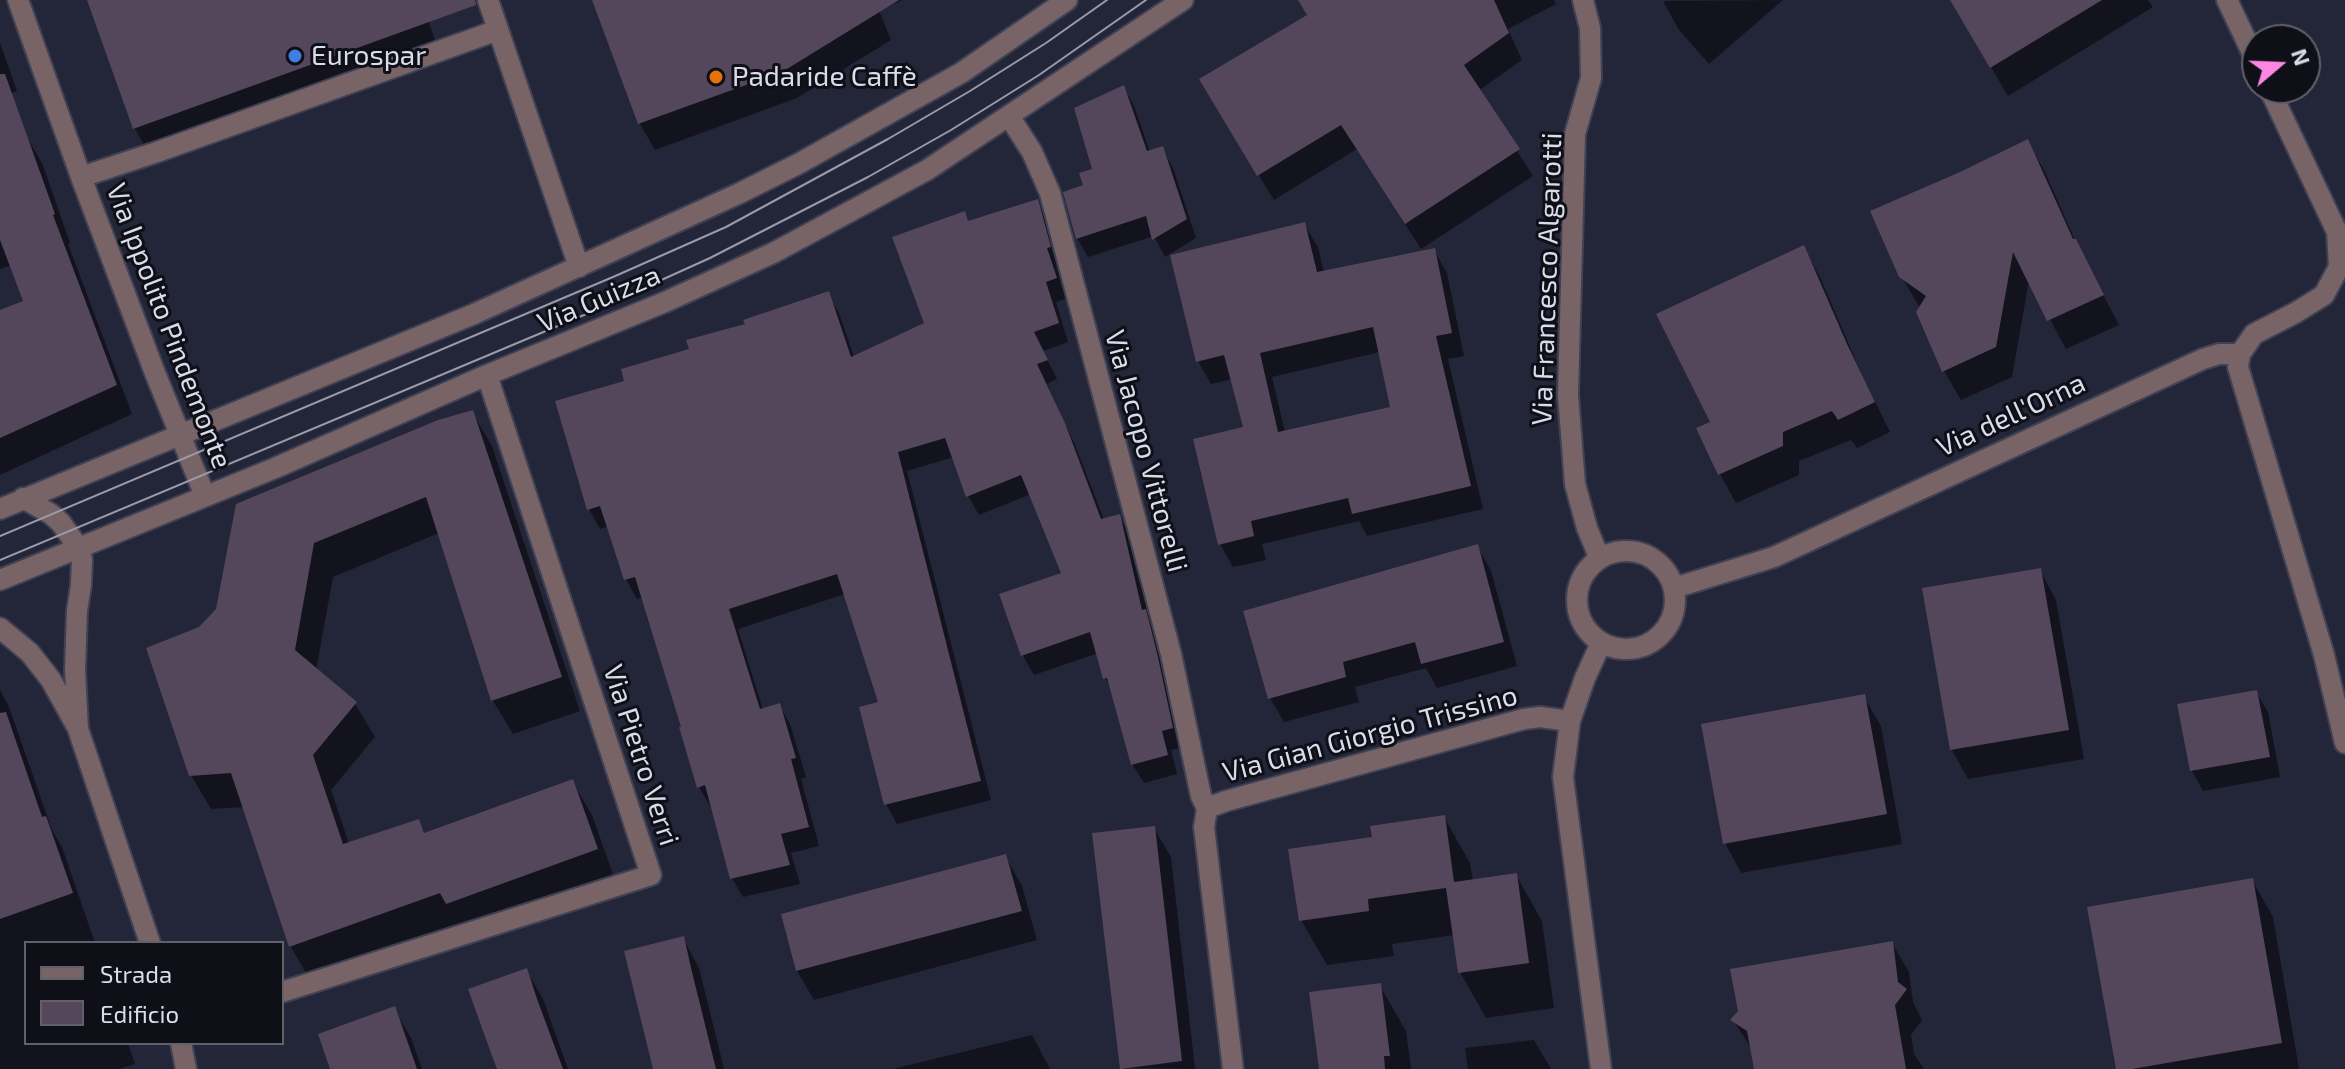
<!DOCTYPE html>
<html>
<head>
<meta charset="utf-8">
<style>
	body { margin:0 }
	#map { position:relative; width:2345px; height:1069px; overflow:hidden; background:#232538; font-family:"Exo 2",sans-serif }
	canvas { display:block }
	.legend { position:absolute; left:24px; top:941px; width:260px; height:104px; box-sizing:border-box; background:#0e0f17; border:2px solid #60616b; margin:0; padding:10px 14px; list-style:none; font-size:24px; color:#dadce9 }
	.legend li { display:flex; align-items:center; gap:16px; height:40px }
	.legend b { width:40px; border:2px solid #60616b }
	.north { position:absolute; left:2241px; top:24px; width:80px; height:80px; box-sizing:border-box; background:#0e0f17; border:2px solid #60616b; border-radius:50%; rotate:71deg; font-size:22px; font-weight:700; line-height:32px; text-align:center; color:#dadce9 }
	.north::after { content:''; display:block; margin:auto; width:28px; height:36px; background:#fd86e1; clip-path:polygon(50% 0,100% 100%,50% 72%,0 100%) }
</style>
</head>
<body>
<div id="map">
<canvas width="2345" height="1069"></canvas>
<ul class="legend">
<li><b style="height:10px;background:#786367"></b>Strada</li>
<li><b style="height:22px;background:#54475b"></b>Edificio</li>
</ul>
<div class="north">N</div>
</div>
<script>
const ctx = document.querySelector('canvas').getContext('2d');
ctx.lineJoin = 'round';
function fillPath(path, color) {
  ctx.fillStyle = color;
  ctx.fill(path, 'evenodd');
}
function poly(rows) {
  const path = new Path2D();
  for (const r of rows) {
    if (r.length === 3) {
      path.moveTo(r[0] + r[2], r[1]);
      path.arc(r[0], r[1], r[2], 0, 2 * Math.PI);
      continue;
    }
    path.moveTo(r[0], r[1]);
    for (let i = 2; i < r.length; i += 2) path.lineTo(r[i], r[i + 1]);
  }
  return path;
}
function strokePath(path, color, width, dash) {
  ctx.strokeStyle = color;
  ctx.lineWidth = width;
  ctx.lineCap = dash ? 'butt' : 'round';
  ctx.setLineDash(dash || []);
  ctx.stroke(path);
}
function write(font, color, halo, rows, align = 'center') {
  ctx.font = font + ' "Exo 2",sans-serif';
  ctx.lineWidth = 6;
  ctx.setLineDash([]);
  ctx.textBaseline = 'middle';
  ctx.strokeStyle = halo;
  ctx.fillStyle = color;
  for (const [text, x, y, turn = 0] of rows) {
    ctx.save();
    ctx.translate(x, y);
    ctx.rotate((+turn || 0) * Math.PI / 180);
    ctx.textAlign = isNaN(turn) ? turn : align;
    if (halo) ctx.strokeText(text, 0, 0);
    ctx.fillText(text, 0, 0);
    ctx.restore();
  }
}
fillPath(poly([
	[89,0,421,0,442,60,155,164,135,129],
	[594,0,903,0,879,10,891,40,797,98,655,150,640,124],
	[1300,0,1554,0,1556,4,1508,29,1522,60,1478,91,1533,176,1421,249,1357,149,1274,200,1217,106,1309,16],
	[1783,0,1709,64,1679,30,1663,1],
	[1952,0,2148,0,2153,7,2008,96],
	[0,43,17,91,0,97],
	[1124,87,1134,106,1150,152,1162,148,1173,168,1196,238,1165,257,1154,236,1088,257,1077,238,1085,187,1095,170],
	[25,134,42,163,70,243,68,244,132,414,0,475,0,313,26,302,12,265,0,269,0,143],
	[2027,141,2044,170,2078,247,2119,325,2066,349,2029,280,2012,377,1961,400,1944,371,1920,308,1901,276,1961,174],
	[1037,202,1048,221,1060,267,1057,268,1067,298,1056,302,1068,342,1043,351,1057,379,1047,384,1075,445,1104,520,1119,517,1131,536,1150,620,1156,630,1183,747,1171,750,1177,774,1144,783,1132,764,1112,690,1105,678,1098,653,1034,675,1023,656,1002,596,1063,574,1031,494,979,515,968,496,954,457,907,471,991,800,897,824,886,804,881,703,845,594,738,629,763,710,779,705,790,724,806,777,801,779,819,846,791,853,800,884,743,897,732,878,713,805,710,806,699,787,643,597,637,599,626,579,609,526,600,529,589,509,627,383,747,326,828,294,839,313,854,357,926,324,964,213,969,222],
	[1304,224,1318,247,1324,273,1434,250,1447,273,1464,356,1448,359,1483,509,1367,536,1359,521,1262,544,1266,560,1233,567,1220,544,1245,429,1232,379,1211,384,1198,361],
	[1380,352,1392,408,1285,432,1272,377],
	[1803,247,1820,277,1862,375,1890,432,1857,448,1851,440,1799,461,1799,475,1736,503,1720,474,1712,423],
	[472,412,492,446,580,711,513,734,493,701,439,533,333,577,316,670,355,704,375,737,331,790,349,844,418,821,425,834,572,781,592,815,616,883,310,980,291,947,244,807,211,809,191,775,200,629],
	[1477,546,1491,571,1517,666,1437,688,1426,668,1355,687,1359,702,1284,722,1270,698],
	[2040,570,2056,600,2084,759,1968,779,1952,750],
	[0,690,9,707,52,830,62,847,95,943,26,943,26,1043,128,1043,135,1064,119,1069,0,1069],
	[2256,692,2268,712,2280,777,2203,791,2192,771],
	[1864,697,1881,726,1902,844,1741,873,1725,843],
	[1444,817,1470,863,1473,881,1516,875,1542,921,1554,1008,1486,1018,1460,972,1455,935,1392,944,1394,956,1327,965,1301,920],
	[1154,828,1171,857,1195,1069,1122,1068],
	[1005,856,1022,886,1037,940,814,1000,797,971],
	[2252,880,2273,917,2299,1069,2118,1069],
	[683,938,699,968,724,1069,655,1069],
	[1892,943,1909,972,1913,1002,1922,1020,1911,1035,1914,1054,1924,1069,1756,1069,1753,1051,1733,1020],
	[526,970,543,999,568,1069,499,1069],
	[1380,986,1406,1031,1411,1069,1321,1069],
	[394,1009,411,1038,422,1069,332,1069],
	[1032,1035,1050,1069,893,1069],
	[1534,1040,1551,1069,1468,1069,1465,1048]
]), '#0007');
fillPath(poly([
	[87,0,475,0,476,5,133,129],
	[592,0,899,0,782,72,638,124],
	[1298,0,1494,0,1509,33,1464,65,1520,149,1405,224,1341,125,1257,176,1199,79,1307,15],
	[1950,0,2102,0,1990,68],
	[0,74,5,74,55,214,53,215,117,385,0,438,0,310,23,301,0,240],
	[1124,85,1147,151,1163,146,1187,219,1152,240,1146,216,1076,239,1063,192,1083,185,1079,173,1092,169,1074,108],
	[2028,139,2073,239,2076,239,2104,295,2047,321,2013,252,1996,347,1942,372,1916,312,1926,296,1899,277,1870,211,1960,172],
	[1038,199,1051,247,1047,248,1057,278,1046,282,1059,323,1034,332,1048,360,1037,364,1065,423,1101,519,1120,514,1142,610,1146,609,1158,657,1173,728,1162,731,1168,755,1131,765,1107,678,1103,679,1090,632,1021,656,999,594,1061,573,1021,475,966,497,945,438,898,452,981,781,884,805,859,707,878,702,837,574,729,609,760,709,780,703,796,758,791,759,809,827,781,834,790,865,730,879,705,785,697,788,679,727,681,727,635,577,624,580,600,506,587,510,555,401,624,381,621,369,689,349,686,340,745,324,743,320,829,291,851,357,924,323,892,237,965,211,968,221],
	[1305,222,1317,272,1435,248,1452,333,1436,336,1471,486,1352,514,1348,498,1251,521,1254,536,1218,545,1193,439,1243,427,1224,355,1196,362,1170,255],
	[1373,327,1390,407,1278,432,1260,353],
	[1804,245,1847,344,1875,402,1838,420,1832,411,1783,432,1783,446,1718,475,1696,428,1710,422,1656,314],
	[473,410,562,677,491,701,426,497,314,543,295,650,357,702,313,755,343,844,419,819,424,833,573,779,598,849,446,904,440,893,289,947,231,773,189,776,146,648,199,627,216,609,236,504,438,420],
	[1478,544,1504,642,1421,664,1415,642,1343,662,1346,677,1268,699,1243,611],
	[2041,568,2069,730,1950,750,1922,588],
	[2257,690,2270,757,2190,771,2177,704],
	[1865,694,1887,814,1723,844,1701,724],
	[6,712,42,817,46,816,73,893,0,919,0,713],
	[1445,815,1454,882,1517,873,1529,963,1458,973,1446,888,1368,899,1369,911,1299,921,1288,849,1372,837,1370,826],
	[1155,826,1182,1061,1120,1069,1092,833],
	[1006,854,1022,911,796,971,781,914],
	[2253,878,2282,1043,2132,1069,2116,1069,2087,907],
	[684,936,691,968,716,1069,653,1069,640,1016,624,951],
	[1893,941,1898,982,1907,989,1895,1005,1906,1069,1754,1069,1747,1031,1730,1020,1738,1011,1730,969],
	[527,968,537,999,563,1069,497,1069,492,1056,468,989],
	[1381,983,1390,1056,1384,1056,1385,1069,1319,1069,1309,992],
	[395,1006,417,1069,330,1069,318,1034]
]), '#54475b');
const minor = poly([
	[18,0,81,177,155,373,205,496],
	[488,0,579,267],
	[1583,0,1590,28,1591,78,1575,134,1568,395,1575,484,1587,528,1599,557],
	[2227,0,2257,63],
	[2269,88,2337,232,2339,267],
	[1009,116,1032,152,1050,193,1171,654,1201,796,1207,808],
	[81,177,157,152,498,30],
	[2240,354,2238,367,2324,655,2345,743],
	[23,498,51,514,61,523,78,547,82,559,81,585,77,611,75,670,78,729,150,943],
	[0,509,474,314,740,193,798,164,961,73,1067,0],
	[1626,600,49],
	[0,580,275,468,487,375,665,302,773,253,927,170,1183,0],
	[1674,588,1774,557,2203,359,2219,354,2240,354,2254,334,2295,313,2324,295,2339,267],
	[0,628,30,653,51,680,76,725],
	[1207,808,1226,801,1524,719,1540,717,1570,721],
	[1207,808,1204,827,1233,1069],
	[282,992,651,875,487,375],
	[181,1043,186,1069],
	[1601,1069,1563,777,1570,721,1585,678,1601,643]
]);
strokePath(minor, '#404254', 24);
strokePath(minor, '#786367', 20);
strokePath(poly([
	[0,536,613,277,726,227,888,139,970,91,1046,43,1107,0],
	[0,560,584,315,710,258,868,177,951,130,1039,75,1146,0]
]), '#999baa', 2);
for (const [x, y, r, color] of [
	[295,56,8,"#3f7fe0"],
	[716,77,8,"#e8710a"]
]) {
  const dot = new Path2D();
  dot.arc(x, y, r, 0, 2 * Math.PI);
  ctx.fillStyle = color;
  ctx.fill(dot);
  strokePath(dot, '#0e0f17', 3);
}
write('28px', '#dadce9', '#0e0f17', [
	["Eurospar",311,56],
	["Padaride Caffè",732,77]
], 'left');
write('28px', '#dadce9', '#0e0f17', [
	["Via Francesco Algarotti",1547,279,-88],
	["Via Guizza",599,299,-23],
	["Via Ippolito Pindemonte",169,326,69],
	["Via dell'Orna",2011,415,-25],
	["Via Jacopo Vittorelli",1146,451,75],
	["Via Gian Giorgio Trissino",1370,734,-15],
	["Via Pietro Verri",641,755,72]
]);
</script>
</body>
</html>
